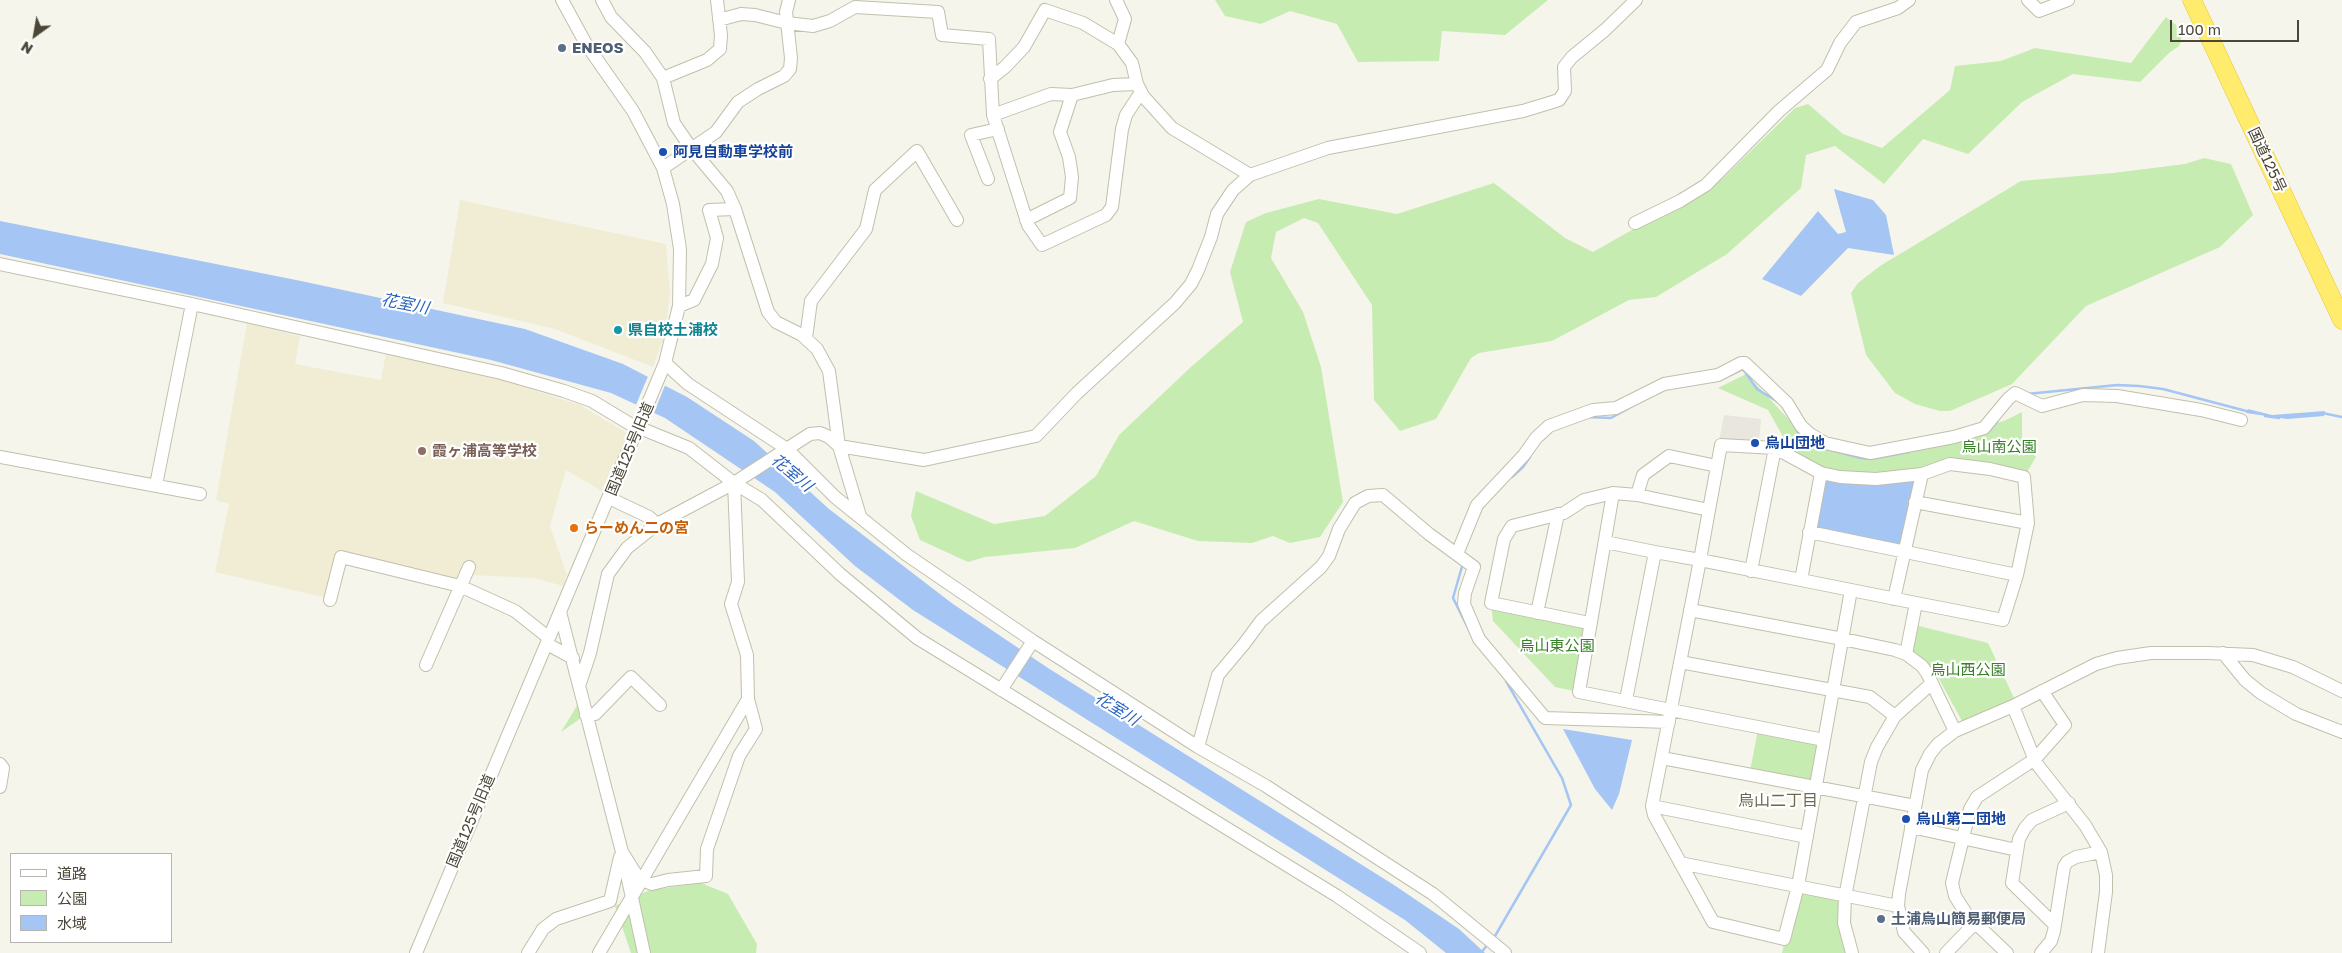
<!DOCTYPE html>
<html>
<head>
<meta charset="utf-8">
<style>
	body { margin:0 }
	#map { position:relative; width:2342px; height:953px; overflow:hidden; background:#f6f5eb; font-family:"Golos Text","Noto Sans JP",sans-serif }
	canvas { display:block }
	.legend { position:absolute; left:10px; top:853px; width:162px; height:90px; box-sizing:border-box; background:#fff; border:1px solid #b7b5af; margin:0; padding:6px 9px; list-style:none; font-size:15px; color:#4b4738 }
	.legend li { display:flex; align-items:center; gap:10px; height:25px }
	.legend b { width:25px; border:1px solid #b7b5af }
	.north { position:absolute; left:10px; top:10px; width:50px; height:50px; -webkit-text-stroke:4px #fff; paint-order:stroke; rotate:212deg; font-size:14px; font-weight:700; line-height:20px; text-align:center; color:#4b4738 }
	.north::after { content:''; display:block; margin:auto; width:18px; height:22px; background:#4b4738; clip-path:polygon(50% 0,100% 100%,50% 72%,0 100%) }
	.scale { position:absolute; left:2170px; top:20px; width:129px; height:22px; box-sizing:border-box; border:2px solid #4b4738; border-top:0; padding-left:6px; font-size:15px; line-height:18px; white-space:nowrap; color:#4b4738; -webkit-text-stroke:4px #fff; paint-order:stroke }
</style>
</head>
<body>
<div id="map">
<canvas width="2342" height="953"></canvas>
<ul class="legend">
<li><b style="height:6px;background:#fff"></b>道路</li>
<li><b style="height:14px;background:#c6ecb2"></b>公園</li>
<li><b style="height:14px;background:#a5c5f5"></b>水域</li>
</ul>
<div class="north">N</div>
<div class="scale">100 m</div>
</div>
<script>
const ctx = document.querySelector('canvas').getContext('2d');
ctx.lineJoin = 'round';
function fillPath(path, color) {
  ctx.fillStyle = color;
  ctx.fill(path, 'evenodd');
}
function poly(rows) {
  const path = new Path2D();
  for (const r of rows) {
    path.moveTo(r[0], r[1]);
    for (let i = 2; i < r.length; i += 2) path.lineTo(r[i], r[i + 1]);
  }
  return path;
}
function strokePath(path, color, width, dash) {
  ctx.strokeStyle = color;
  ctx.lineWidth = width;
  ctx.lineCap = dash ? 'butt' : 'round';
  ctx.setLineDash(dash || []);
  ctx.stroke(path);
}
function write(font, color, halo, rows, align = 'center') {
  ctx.font = font + ' "Golos Text","Noto Sans JP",sans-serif';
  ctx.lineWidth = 4.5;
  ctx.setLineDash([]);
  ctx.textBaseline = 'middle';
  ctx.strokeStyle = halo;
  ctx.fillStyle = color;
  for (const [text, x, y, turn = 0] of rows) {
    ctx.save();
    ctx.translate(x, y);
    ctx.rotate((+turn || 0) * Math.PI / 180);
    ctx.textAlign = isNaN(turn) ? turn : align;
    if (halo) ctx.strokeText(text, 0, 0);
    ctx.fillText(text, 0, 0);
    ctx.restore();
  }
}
fillPath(poly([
	[1724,415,1761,419,1759,443,1719,441]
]), '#e9e6df');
fillPath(poly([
	[460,200,666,244,670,294,665,334,653,367,555,329,443,303],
	[247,323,300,336,295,364,381,380,386,353,505,381,580,405,627,433,605,493,566,470,550,526,567,575,563,586,534,578,472,575,457,584,341,558,327,598,215,572,229,504,216,500]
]), '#f0edd4');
fillPath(poly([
	[1215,0,1548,0,1505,35,1442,31,1439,61,1358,62,1337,24,1290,11,1261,24,1225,16],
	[2166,17,2176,25,2181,33,2181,41,2179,46,2169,53,2140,82,2073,74,2022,102,1968,154,1923,139,1884,184,1835,146,1806,155,1801,188,1727,254,1656,297,1629,300,1552,341,1479,353,1471,358,1436,419,1400,431,1374,400,1372,305,1318,223,1304,218,1276,232,1271,258,1303,312,1321,367,1343,502,1320,537,1290,543,1273,536,1252,543,1198,541,1134,521,1075,548,985,557,968,562,920,540,911,516,916,491,994,524,1045,516,1096,476,1119,435,1192,366,1243,322,1230,272,1246,222,1266,213,1319,199,1397,214,1494,183,1565,238,1593,252,1722,179,1795,108,1808,104,1843,134,1882,148,1950,90,1955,66,2001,61,2035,48,2131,63],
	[2204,158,2231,164,2253,215,2220,247,2086,306,2012,384,1950,411,1940,411,1915,404,1895,393,1866,355,1851,293,1858,283,1880,266,2021,181,2113,173,2185,164],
	[1746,374,1815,447,1883,451,2004,421,2022,412,2022,440,2036,457,2024,477,1950,465,1922,474,1840,477,1795,458,1768,410,1718,388],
	[1491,603,1589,623,1579,692,1555,687,1493,621],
	[1915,625,1988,643,2015,700,1963,723,1938,677,1925,660,1910,650],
	[581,699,584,716,561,732],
	[1758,730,1819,745,1812,784,1750,771],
	[701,883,728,894,757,944,756,953,631,953,615,906,650,890],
	[1798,886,1845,897,1852,953,1782,953]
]), '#c6ecb2');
fillPath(poly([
	[1834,189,1873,200,1886,215,1894,255,1848,248,1801,296,1762,279,1818,211,1838,234,1846,232],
	[0,221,301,281,525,329,623,364,687,397,754,441,829,509,953,604,1048,668,1394,885,1459,929,1485,953,1446,953,1405,920,913,610,855,566,775,492,665,418,611,393,491,360,0,254],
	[2248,409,2272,415,2325,411,2324,416,2287,419,2246,413],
	[1821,470,1840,477,1919,473,1902,550,1808,530],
	[1563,729,1632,740,1619,794,1612,810,1595,789]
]), '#a5c5f5');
fillPath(poly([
	[649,374,666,383,653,415,635,407]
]), '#f6f5eb');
strokePath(poly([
	[1724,378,1743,369,1757,389,1778,402],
	[2027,394,2117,385,2139,386,2163,389,2250,412],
	[2322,413,2342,417],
	[2265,416,2279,418],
	[1587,417,1611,418,1629,408],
	[1796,429,1800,435,1816,446,1861,458,1871,459,1909,452],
	[1989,431,1997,422],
	[1512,477,1523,467,1530,457],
	[1463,563,1453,598,1469,630],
	[1495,936,1571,805,1562,778,1506,681],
	[1481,953,1488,944]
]), '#a5c5f5', 2.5);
const minor = poly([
	[602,0,611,17,645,52,663,78,674,123,691,148,727,191,735,209,768,312,776,322,802,335,817,349,829,371,839,446,860,516],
	[1116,0,1125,19,1118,44],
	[2028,0,2039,11,2068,0],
	[719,20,741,14,755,15,787,23,813,26,830,21,855,7,938,12,942,35,989,39,993,115,1051,94,1072,95,1113,85,1137,84],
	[663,78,707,60,720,49,721,35,717,0],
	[990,79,1005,67,1024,47,1045,10,1083,23,1118,44,1132,63,1137,84,1143,96,1172,128,1250,175],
	[993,115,1028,225,1042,245,1106,215,1112,207,1122,129,1126,115,1141,92],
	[663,168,716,132,738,102,758,89,784,76,790,69,791,58,786,12,789,0],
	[988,179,971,135,998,129],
	[1026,220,1070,198,1072,177,1069,157,1060,132,1072,95],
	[1635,223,1680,201,1706,185,1779,111,1827,70,1840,43,1856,22,1898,8,1909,0],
	[0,264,192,304,501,373,564,391,592,401,630,424,689,448,734,483,762,500,840,574,917,638,1337,896,1420,953],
	[679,306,694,300,712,264,717,238,709,210,735,209],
	[806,338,811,301,866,229,875,190,917,151,957,220],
	[665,363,688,384,787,449,835,497,907,555,1033,641,1198,747,1266,786,1433,894,1505,953],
	[0,457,200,494],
	[156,485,192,304],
	[1613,493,1579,692,1824,740],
	[1637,495,1709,510],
	[609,498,649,517,657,524],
	[1915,502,2028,523],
	[1809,532,2017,575],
	[1605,542,1655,552,1700,560,1801,580,1916,603,2003,620,2017,575,2028,523,2024,477,1990,469,1950,464,1922,474,1876,479,1840,477,1821,473,1775,448,1721,445,1709,510,1700,560,1671,709,1652,806,1654,815,1713,922,1784,939,1798,886,1851,590],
	[1457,554,1477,505,1524,455,1536,438,1549,426,1593,410,1616,408,1664,384,1718,375,1741,363,1745,363,1787,403,1801,426,1810,434,1825,443,1870,453,1954,437,1984,428,2008,399,2015,393,2042,406,2083,395,2117,396,2201,410,2241,420],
	[1751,571,1775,448],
	[1801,580,1821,473],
	[1894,599,1922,474],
	[330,600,341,557,460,586,515,611,549,638],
	[1690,610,1843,639,1895,650,1906,654,1922,666,1927,673,1955,731],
	[560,612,622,852,644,953],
	[1537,613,1558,514],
	[1589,623,1491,603,1504,539,1512,526,1564,513,1584,500,1613,493,1637,495,1643,475,1669,456,1717,466],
	[547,644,573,658],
	[2223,653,2245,680,2261,693,2296,714,2342,732],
	[1906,654,1916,603],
	[1680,662,1870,697,1895,716],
	[426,665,469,567],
	[580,683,590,653,608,574,627,548,657,524,734,483,810,434,820,433,829,437,839,446,924,460,1036,436,1077,393,1175,303,1191,284,1198,270,1211,237,1217,214,1233,190,1250,175,1328,148,1523,111,1559,100,1565,91,1564,67,1572,57,1605,30,1636,0],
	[1001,690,1033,641],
	[1626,700,1655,552],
	[2013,706,2036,763,2085,825,2101,852,2106,875,2106,892,2098,953],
	[586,715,595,714,631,677,660,705],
	[1198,747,1218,675,1244,644,1261,621,1321,567,1329,556,1339,529,1355,503,1368,496,1383,495,1429,534,1474,567,1465,593,1464,604,1479,639,1545,718,1669,722],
	[1662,758,1915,806],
	[0,764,3,768,0,787],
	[1652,806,1807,837],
	[1911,827,2017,850],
	[622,852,639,879,652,884,668,880,706,876,707,849,739,756,756,729,748,699,747,655,731,604,738,582,734,483],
	[1680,863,1898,906],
	[2055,925,2012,883,2019,839,2025,828,2032,820,2069,803],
	[416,953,665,363,679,306,680,249,673,204,663,168,633,111,586,44,562,0],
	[528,953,543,929,556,919,610,901,620,857],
	[599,953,748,699],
	[1852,953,1844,923,1845,897,1871,762,1877,747,1895,716,1932,683],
	[1923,953,1904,932,1898,906,1899,894,1922,770,1930,754,1938,744,1955,731,2013,706,2096,664,2117,658,2151,653,2208,653,2253,655,2293,667,2342,691],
	[1946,953,1975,923],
	[2007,953,1967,915,1955,896,1952,883,1970,809,1977,797,2035,759,2065,725,2042,691],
	[2041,953,2051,941,2054,931,2064,867,2067,862,2076,857,2101,852]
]);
const highway = poly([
	[2192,0,2342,320]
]);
strokePath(minor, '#c2bfac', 14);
strokePath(highway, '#e7c734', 19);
strokePath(minor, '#fff', 12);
strokePath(highway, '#ffeb6c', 18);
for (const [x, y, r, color] of [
	[562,48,5,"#5c6f8a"],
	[663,152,5,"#1a4fb4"],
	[618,330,5,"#0f9aa8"],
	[1755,443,5,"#1a4fb4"],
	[422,451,5,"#8d6e63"],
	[574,528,5,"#e8710a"],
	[1906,819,5,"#1a4fb4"],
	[1881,919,5,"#5c6f8a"]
]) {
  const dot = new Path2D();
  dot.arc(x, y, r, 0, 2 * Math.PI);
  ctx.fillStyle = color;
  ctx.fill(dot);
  strokePath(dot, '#fff', 2);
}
write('bold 15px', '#4e5e75', '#fff', [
	["ENEOS",572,48],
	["土浦烏山簡易郵便局",1891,919]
], 'left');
write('bold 15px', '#164399', '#fff', [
	["阿見自動車学校前",673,152],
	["烏山団地",1765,443],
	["烏山第二団地",1916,819]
], 'left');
write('15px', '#4b4738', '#fff', [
	["国道125号",2267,160,65],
	["国道125号旧道",630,449,-67],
	["国道125号旧道",471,821,-67]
]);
write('bold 15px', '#0d838f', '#fff', [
	["県自校土浦校",628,330]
], 'left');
write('15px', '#378126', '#fff', [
	["烏山南公園",1999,447],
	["烏山東公園",1557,646],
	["烏山西公園",1968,670]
]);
write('bold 15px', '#785e54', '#fff', [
	["霞ヶ浦高等学校",432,451]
], 'left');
write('bold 15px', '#c56008', '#fff', [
	["らーめん二の宮",584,528]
], 'left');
write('italic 16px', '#2962bf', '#fff', [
	["花室川",405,304,11],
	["花室川",792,473,40],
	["花室川",1117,709,32]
]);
write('16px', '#6e684e', '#fff', [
	["烏山二丁目",1778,801]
]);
</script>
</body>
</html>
